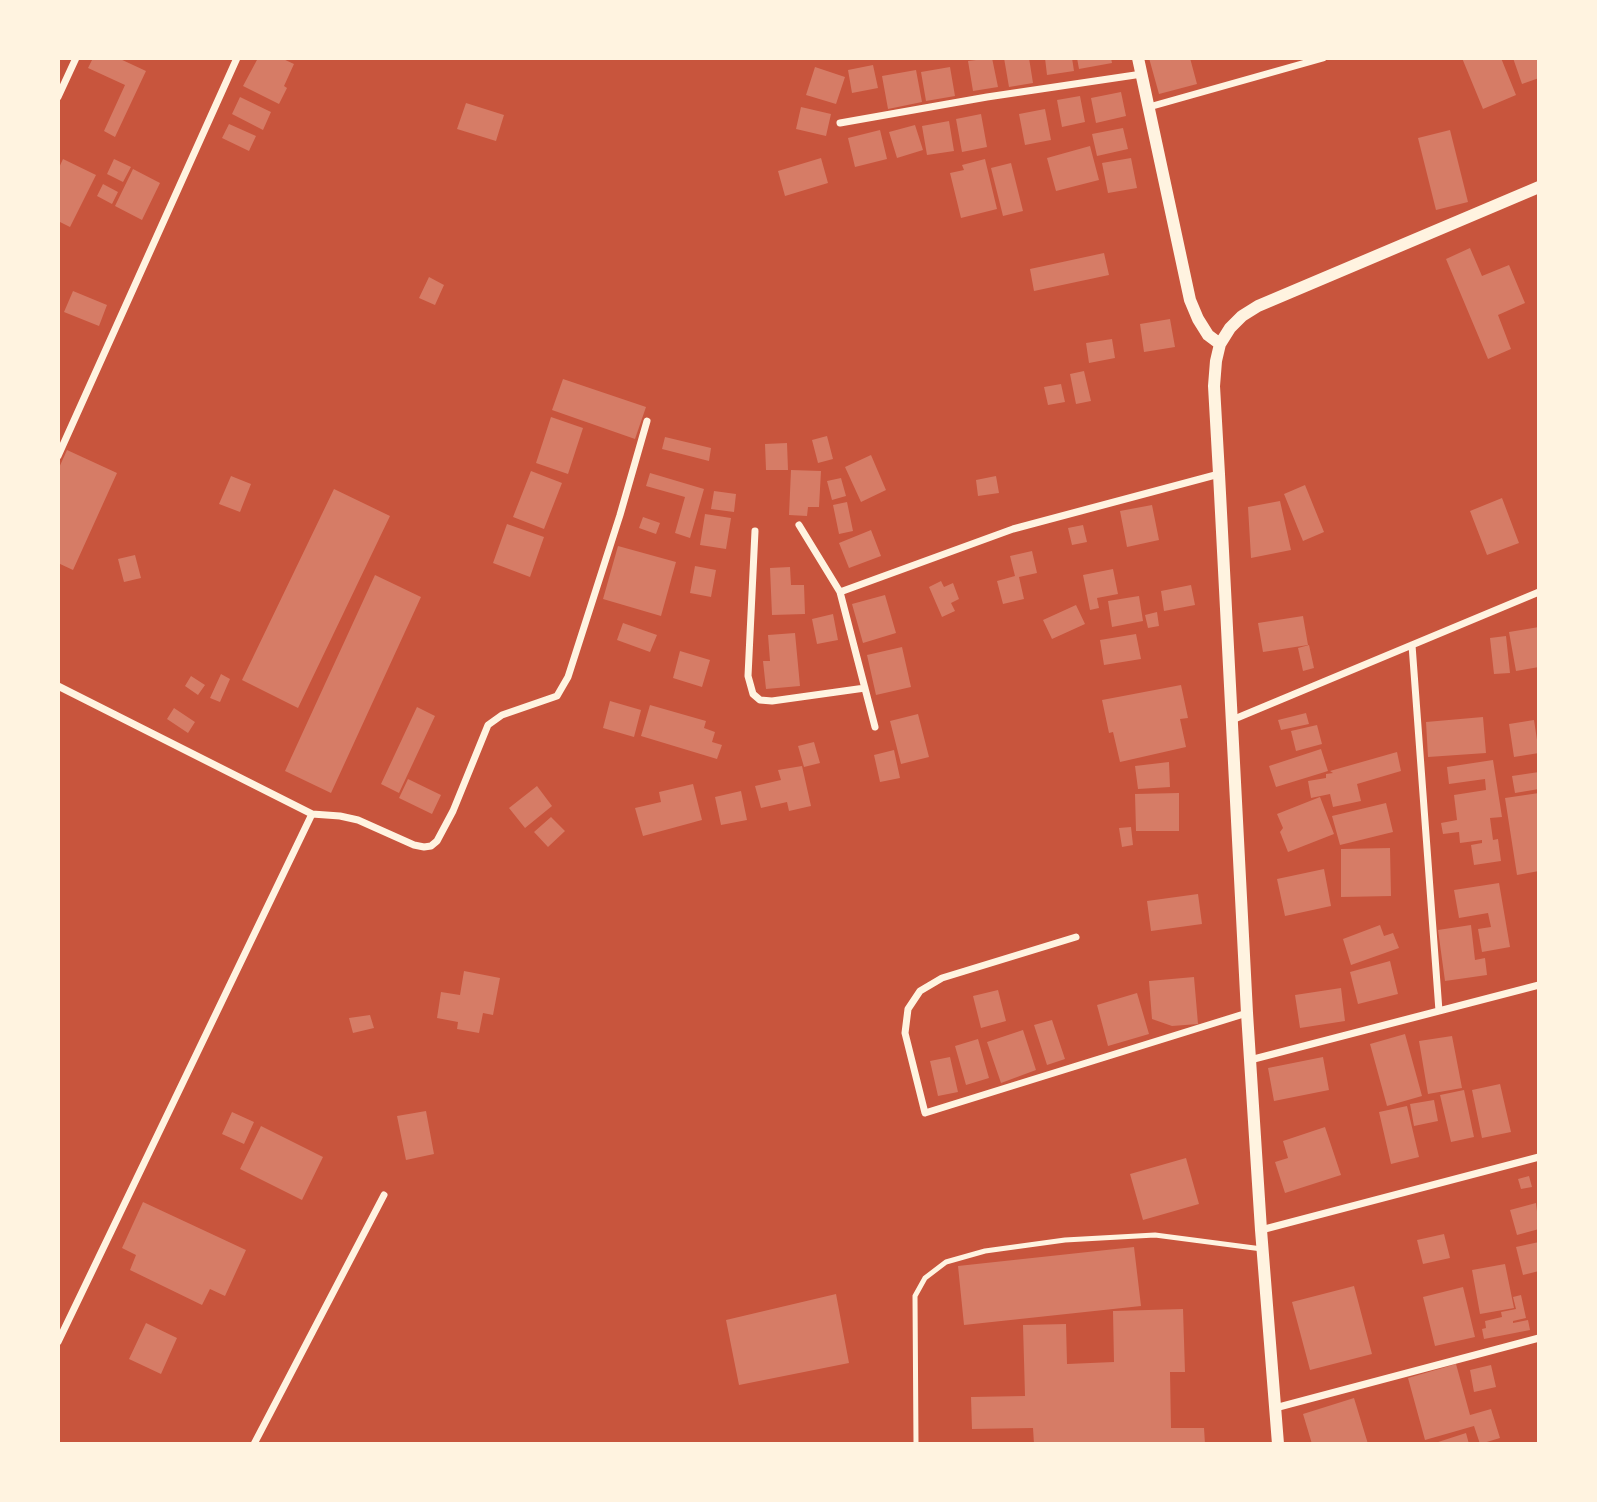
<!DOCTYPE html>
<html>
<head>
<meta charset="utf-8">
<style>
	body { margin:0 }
	#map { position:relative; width:1597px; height:1502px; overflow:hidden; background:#c8553d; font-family:"Source Sans 3",sans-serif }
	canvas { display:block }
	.frame { position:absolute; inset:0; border:60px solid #fff3e0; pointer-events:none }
</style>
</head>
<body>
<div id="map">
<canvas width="1597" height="1502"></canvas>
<div class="frame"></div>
</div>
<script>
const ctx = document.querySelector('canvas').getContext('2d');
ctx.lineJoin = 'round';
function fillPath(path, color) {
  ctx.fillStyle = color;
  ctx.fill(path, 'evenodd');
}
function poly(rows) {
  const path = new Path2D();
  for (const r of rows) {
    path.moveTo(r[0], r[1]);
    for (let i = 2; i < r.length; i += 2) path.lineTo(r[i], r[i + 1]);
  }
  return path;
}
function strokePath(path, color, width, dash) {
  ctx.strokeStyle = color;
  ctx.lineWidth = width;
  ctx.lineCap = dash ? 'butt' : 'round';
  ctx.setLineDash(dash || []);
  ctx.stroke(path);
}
fillPath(poly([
	[93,58,118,58,146,71,115,137,104,131,125,85,88,68],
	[258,58,281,58,294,64,284,86,287,88,279,104,243,86],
	[992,58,998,87,973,91,968,61],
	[1004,58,1029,58,1033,83,1009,87],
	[1045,58,1072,58,1074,71,1047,75],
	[1077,58,1111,58,1112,63,1079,69],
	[1149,58,1190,58,1197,84,1159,94],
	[1462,58,1501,58,1516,95,1483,109],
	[1513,58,1539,58,1539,78,1522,84],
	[873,65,878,88,852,93,848,70],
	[815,67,845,77,836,104,806,95],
	[950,67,955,96,926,101,921,72],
	[916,70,922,102,888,109,882,76],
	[1121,92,1126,116,1096,123,1091,98],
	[1080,96,1085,122,1062,127,1057,100],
	[240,97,271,112,263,130,232,114],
	[466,103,504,115,496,141,457,129],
	[801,107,831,114,826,136,796,129],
	[1045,109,1051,140,1025,145,1019,114],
	[981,114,987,147,962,152,956,119],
	[949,121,954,151,927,155,922,126],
	[229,124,256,136,249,151,222,138],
	[915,125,923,150,897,158,889,132],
	[1123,128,1128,149,1097,156,1092,134],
	[880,130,887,159,855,167,848,138],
	[1450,130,1468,202,1436,210,1418,138],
	[1090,146,1099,180,1056,191,1047,158],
	[821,158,828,183,785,196,778,171],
	[1131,158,1137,188,1108,193,1102,163],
	[63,159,96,175,70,227,58,221,58,170],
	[114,159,131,167,123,182,107,174],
	[985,159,997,209,961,218,950,173,964,170,962,165],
	[1011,163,1023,211,1003,216,991,168],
	[133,169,160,183,142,220,115,206],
	[103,184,118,192,112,204,97,196],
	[1470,248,1482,276,1509,265,1525,303,1498,315,1511,349,1488,359,1446,259],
	[1104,253,1109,275,1034,291,1030,269],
	[429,277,444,285,435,305,419,298],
	[73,291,107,305,99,326,64,312],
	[1170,319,1175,347,1144,352,1140,324],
	[1112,339,1115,358,1089,363,1086,343],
	[1084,371,1091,401,1076,404,1070,374],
	[563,379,646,407,635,439,552,410],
	[1061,384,1065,402,1048,405,1044,387],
	[551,417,583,428,568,474,536,463],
	[827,436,833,459,818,463,812,440],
	[665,437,711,448,709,461,662,449],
	[787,443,788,470,766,470,765,444],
	[67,450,117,473,73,570,58,563,58,470],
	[871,455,886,490,861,502,845,467],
	[791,470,821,471,819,507,808,507,807,516,789,515],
	[531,471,562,483,544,529,513,517],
	[650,473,704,489,690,538,675,533,685,497,646,486],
	[231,476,251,484,240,512,219,504],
	[996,476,999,493,978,496,976,480],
	[841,478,846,496,832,500,827,481],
	[1305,485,1324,532,1303,541,1284,494],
	[334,489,390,516,298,708,242,680],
	[714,491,736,494,734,512,711,509],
	[1502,498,1519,543,1487,555,1470,511],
	[1280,501,1291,550,1251,558,1248,507],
	[847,502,853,531,839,534,833,505],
	[1152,505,1159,540,1127,547,1120,511],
	[705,514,731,518,726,549,700,545],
	[643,517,660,523,656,534,639,528],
	[507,524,544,537,530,577,493,563],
	[1083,525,1087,542,1072,545,1068,528],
	[871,530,881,556,849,568,839,543],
	[618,546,676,562,661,616,603,599],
	[1032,551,1037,573,1019,577,1024,599,1003,604,997,581,1015,576,1010,556],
	[135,555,141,578,124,582,118,559],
	[695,566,716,570,711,597,690,593],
	[790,567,791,585,804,585,805,614,772,615,770,568],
	[1113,569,1118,594,1097,598,1099,608,1090,610,1083,575],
	[375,575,421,597,331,793,285,771],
	[941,581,944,587,953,583,959,599,951,603,955,611,942,617,929,587],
	[1191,585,1195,605,1164,611,1161,591],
	[885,595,896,633,863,643,852,604],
	[1139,596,1143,621,1112,627,1108,601],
	[1076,605,1085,624,1052,639,1043,620],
	[1157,612,1159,626,1148,628,1145,615],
	[833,614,838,640,817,644,812,619],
	[1303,616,1308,645,1263,652,1258,623],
	[623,623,657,635,650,652,617,640],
	[1539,627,1539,667,1516,671,1509,632],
	[795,633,800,686,766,689,763,661,770,661,768,635],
	[1136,634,1141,659,1104,665,1100,640],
	[1506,636,1510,673,1494,674,1490,638],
	[1309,645,1314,668,1303,671,1298,648],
	[902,647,911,687,876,695,867,655],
	[680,651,710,660,702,687,673,678],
	[221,674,230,679,220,702,210,698],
	[191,676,205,685,198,695,185,686],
	[1181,685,1188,718,1180,719,1186,747,1120,762,1113,732,1109,733,1102,700],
	[610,701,641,710,634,737,603,728],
	[650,705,706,721,704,728,715,732,712,742,722,745,717,759,641,736],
	[417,707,435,716,399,793,381,784],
	[174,708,195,722,188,733,167,719],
	[1306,713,1309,724,1281,730,1278,720],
	[918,714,929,757,901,764,890,721],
	[1483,717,1486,753,1428,757,1426,722],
	[1534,720,1539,753,1514,757,1509,724],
	[1317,725,1322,744,1296,751,1291,731],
	[814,742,820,763,804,767,798,746],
	[1321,749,1328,771,1276,787,1269,766],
	[894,750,900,778,880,782,874,755],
	[1397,752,1401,771,1357,784,1361,801,1333,807,1330,794,1311,798,1308,781,1326,778,1326,774,1333,773,1330,771],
	[1493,760,1502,817,1490,818,1493,840,1498,839,1501,861,1474,865,1471,845,1482,843,1482,840,1460,843,1459,832,1443,834,1441,823,1457,820,1454,795,1486,790,1485,779,1449,784,1447,767],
	[1169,762,1170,787,1138,789,1135,766],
	[802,766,811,806,789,811,787,802,761,808,755,786,781,780,778,770],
	[1539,772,1539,789,1515,793,1512,776],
	[408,779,441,795,432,814,399,798],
	[693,784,702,820,643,836,635,808,661,802,659,792],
	[537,786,552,806,525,828,509,808],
	[741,791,747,820,721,825,715,797],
	[1179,793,1179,831,1136,831,1135,794],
	[1539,793,1539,871,1517,875,1505,798],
	[1320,797,1334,834,1288,852,1280,832,1283,828,1277,814],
	[1386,803,1393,832,1340,845,1332,816],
	[551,817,565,831,548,847,534,832],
	[1131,827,1133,845,1122,847,1119,828],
	[1390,848,1391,896,1341,897,1341,849],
	[1324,869,1331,906,1285,916,1277,879],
	[1499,883,1510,947,1482,952,1478,929,1491,927,1488,913,1459,918,1454,890],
	[1198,894,1202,924,1151,931,1147,901],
	[1380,925,1384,936,1393,933,1399,948,1351,965,1343,939],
	[1471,925,1475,960,1485,958,1487,975,1445,981,1438,930],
	[1390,961,1398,994,1358,1004,1350,972],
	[464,971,500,978,493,1015,483,1013,479,1033,457,1029,458,1022,437,1018,441,992,460,995],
	[1194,977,1198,1024,1172,1026,1152,1019,1149,981],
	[1341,988,1345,1021,1300,1028,1295,995],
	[998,990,1006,1021,981,1028,973,996],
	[1137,993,1149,1034,1108,1046,1097,1005],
	[370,1015,374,1028,353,1033,349,1018],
	[1052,1020,1065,1059,1047,1065,1034,1025],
	[1023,1030,1036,1070,1001,1083,987,1042],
	[1405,1034,1422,1096,1387,1106,1370,1044],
	[1452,1036,1462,1088,1428,1094,1419,1041],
	[978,1039,989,1078,966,1085,955,1046],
	[950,1057,958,1092,938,1096,930,1061],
	[1323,1057,1329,1090,1274,1101,1268,1068],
	[1500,1084,1511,1132,1482,1138,1472,1090],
	[1464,1090,1474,1137,1451,1142,1440,1095],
	[1434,1100,1438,1121,1414,1126,1410,1104],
	[1407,1106,1419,1157,1391,1164,1379,1112],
	[426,1111,434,1154,406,1160,397,1116],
	[232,1112,254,1122,244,1144,222,1134],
	[261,1126,323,1157,302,1200,240,1169],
	[1325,1127,1341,1175,1285,1193,1275,1162,1288,1158,1283,1141],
	[1186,1158,1199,1204,1143,1220,1130,1174],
	[1529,1176,1532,1187,1521,1189,1518,1179],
	[143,1202,246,1250,225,1296,210,1289,202,1305,130,1270,136,1255,122,1248],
	[1536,1203,1539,1229,1517,1235,1510,1210],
	[1444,1234,1450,1258,1423,1264,1417,1240],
	[1539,1242,1539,1271,1523,1275,1516,1247],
	[1134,1247,1141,1306,964,1325,958,1266],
	[1505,1264,1514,1308,1480,1314,1472,1270],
	[1354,1286,1372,1354,1310,1370,1292,1302],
	[1463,1287,1475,1337,1435,1346,1423,1297],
	[836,1294,849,1363,739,1385,726,1320],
	[1521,1295,1526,1318,1513,1321,1513,1323,1528,1320,1530,1330,1484,1339,1482,1329,1486,1328,1485,1321,1502,1317,1501,1312,1516,1309,1513,1297],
	[1183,1309,1185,1372,1170,1372,1171,1428,1204,1428,1205,1444,1034,1444,1033,1428,972,1429,971,1397,1025,1396,1023,1325,1066,1324,1067,1364,1114,1362,1113,1311],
	[146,1323,177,1338,161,1374,129,1359],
	[1456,1364,1470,1415,1491,1409,1500,1438,1480,1444,1474,1426,1425,1440,1408,1378],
	[1491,1365,1496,1387,1474,1392,1470,1370],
	[1354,1398,1368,1444,1312,1444,1303,1414],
	[1466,1433,1469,1444,1432,1444]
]), '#d67c66');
strokePath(poly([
	[916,1444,915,1296,925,1278,946,1262,985,1251,1065,1240,1155,1235,1262,1249]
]), '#fff3e0', 5);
strokePath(poly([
	[58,97,76,58],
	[1149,107,1323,58],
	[840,123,987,97,1142,74],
	[58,456,237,58],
	[799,525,840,592,875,727],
	[755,531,748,676,753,694,760,700,772,701,865,688],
	[840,592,1013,529,1219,474],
	[1412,645,1439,1011],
	[58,686,312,814,58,1342],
	[1232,720,1539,592],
	[312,814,340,816,358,820,414,845,424,847,431,846,437,841,453,811,488,725,502,715,557,696,568,677,620,515,647,421],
	[1076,937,942,978,920,991,908,1009,905,1033,925,1113,1247,1013],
	[1250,1060,1539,985],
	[1261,1230,1539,1157],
	[1275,1408,1539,1338],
	[254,1444,384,1195]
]), '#fff3e0', 7);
strokePath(poly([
	[1138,58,1190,300,1198,319,1208,335,1220,344],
	[1278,1444,1261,1230,1247,1013,1219,474,1214,386,1216,361,1220,344,1230,328,1242,316,1258,306,1539,187]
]), '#fff3e0', 12);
</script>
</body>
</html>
